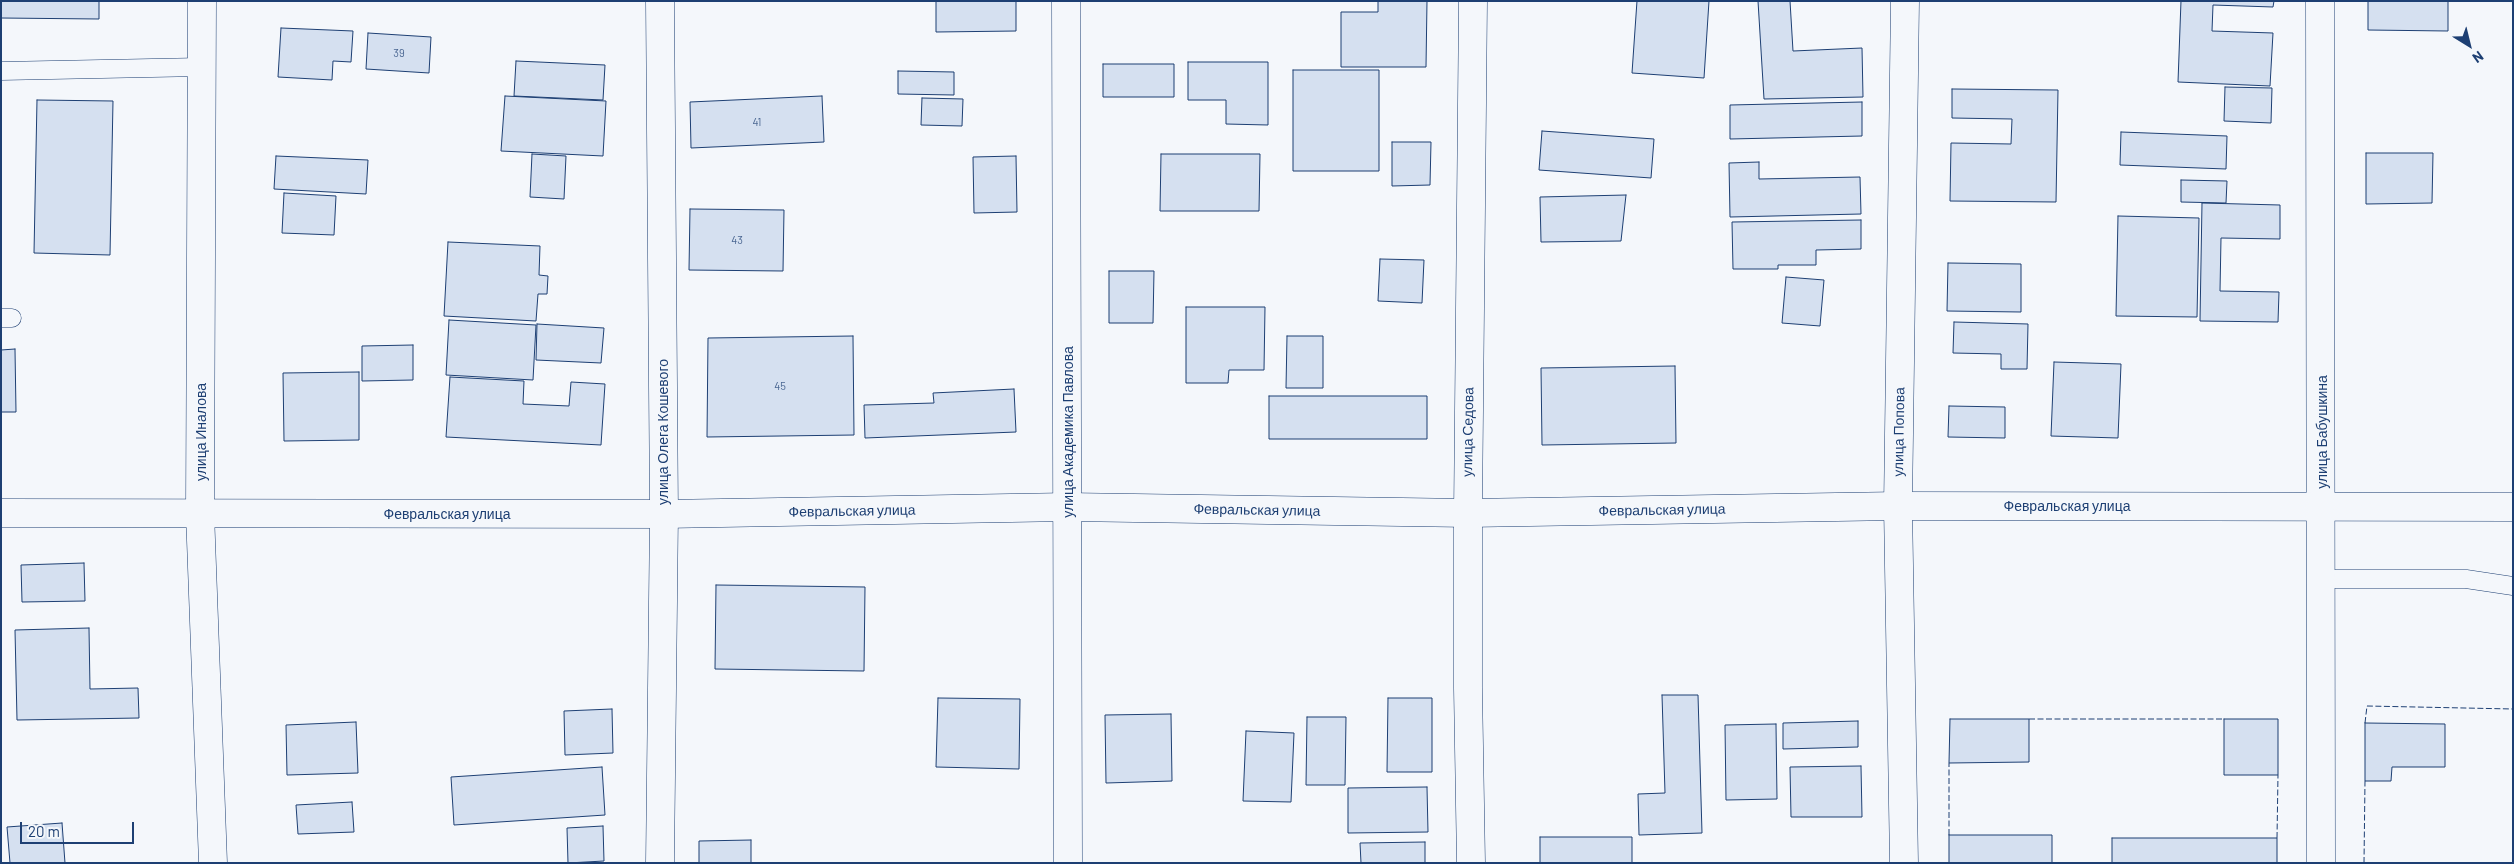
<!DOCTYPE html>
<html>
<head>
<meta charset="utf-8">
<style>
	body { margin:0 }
	#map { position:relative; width:2514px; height:864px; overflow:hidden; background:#f4f7fb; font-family:Barlow,sans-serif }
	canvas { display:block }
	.frame { position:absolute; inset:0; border:2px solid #1d3f73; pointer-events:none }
	.north { position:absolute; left:2444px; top:20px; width:50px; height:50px; -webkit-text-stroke:4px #f4f7fb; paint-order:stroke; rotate:144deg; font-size:14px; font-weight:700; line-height:20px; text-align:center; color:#1d3f73 }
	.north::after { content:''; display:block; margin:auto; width:18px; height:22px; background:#1d3f73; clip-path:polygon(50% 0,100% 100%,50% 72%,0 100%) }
	.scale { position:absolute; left:20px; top:822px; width:114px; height:22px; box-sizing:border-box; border:2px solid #1d3f73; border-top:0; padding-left:6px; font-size:15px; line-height:18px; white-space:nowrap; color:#1d3f73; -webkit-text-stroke:4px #f4f7fb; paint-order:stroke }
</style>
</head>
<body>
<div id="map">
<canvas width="2514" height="864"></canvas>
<div class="frame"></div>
<div class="north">N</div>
<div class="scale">20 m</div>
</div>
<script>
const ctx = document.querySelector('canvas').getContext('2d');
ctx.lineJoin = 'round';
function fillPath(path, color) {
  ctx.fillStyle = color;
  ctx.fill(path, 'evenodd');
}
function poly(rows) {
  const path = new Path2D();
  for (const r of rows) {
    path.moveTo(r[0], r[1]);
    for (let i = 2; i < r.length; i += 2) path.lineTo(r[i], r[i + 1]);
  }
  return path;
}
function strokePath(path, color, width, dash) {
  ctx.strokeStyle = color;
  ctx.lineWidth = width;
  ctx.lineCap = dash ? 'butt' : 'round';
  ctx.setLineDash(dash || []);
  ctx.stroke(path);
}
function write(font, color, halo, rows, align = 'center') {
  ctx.font = font + ' Barlow,sans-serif';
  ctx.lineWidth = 4;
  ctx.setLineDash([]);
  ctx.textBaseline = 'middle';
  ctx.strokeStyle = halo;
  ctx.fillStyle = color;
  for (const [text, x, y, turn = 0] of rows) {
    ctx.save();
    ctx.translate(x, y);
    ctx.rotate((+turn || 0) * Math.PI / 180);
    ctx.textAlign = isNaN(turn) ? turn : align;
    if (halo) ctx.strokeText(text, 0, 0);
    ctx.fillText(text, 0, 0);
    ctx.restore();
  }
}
const building = poly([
	[1,1,99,1,99,19,1,18,1,1],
	[936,1,1016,1,1016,31,936,32,936,1],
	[1378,1,1427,1,1426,67,1341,67,1341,12,1378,12,1378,1],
	[1637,1,1709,1,1704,78,1632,73,1637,1],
	[1758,1,1790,1,1793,51,1862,48,1863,97,1764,99,1758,1],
	[2181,1,2274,1,2273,7,2213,5,2212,31,2273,33,2270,86,2178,82,2181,1],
	[2368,1,2448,1,2448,31,2368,30,2368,1],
	[281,28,353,31,351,62,333,61,332,80,278,77,281,28],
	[368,33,431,37,429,73,366,69,368,33],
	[516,61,605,65,603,100,514,96,516,61],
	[1188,62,1268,62,1268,125,1226,124,1226,100,1188,100,1188,62],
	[1103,64,1174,64,1174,97,1103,97,1103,64],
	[1293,70,1379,70,1379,171,1293,171,1293,70],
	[898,71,954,72,954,95,898,94,898,71],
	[2225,87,2272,88,2271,123,2224,121,2225,87],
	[1952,89,2058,90,2056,202,1950,201,1951,143,2011,144,2012,119,1952,118,1952,89],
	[505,96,606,101,603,156,501,151,505,96],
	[822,96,824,142,691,148,690,102,822,96],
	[922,98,963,99,962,126,921,125,922,98],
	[37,100,113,101,110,255,34,253,37,100],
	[1862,102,1862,136,1730,139,1730,105,1862,102],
	[1542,131,1654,139,1651,178,1539,170,1542,131],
	[2121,132,2227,136,2226,169,2120,165,2121,132],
	[1392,142,1431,142,1430,185,1392,186,1392,142],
	[2366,153,2433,153,2432,203,2366,204,2366,153],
	[532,154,566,156,564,199,530,197,532,154],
	[1161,154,1260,154,1259,211,1160,211,1161,154],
	[276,156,368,160,366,194,274,189,276,156],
	[1016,156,1017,212,974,213,973,157,1016,156],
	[1759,162,1759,179,1860,177,1861,214,1730,217,1729,163,1759,162],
	[2181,180,2227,181,2226,203,2181,202,2181,180],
	[284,193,336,196,334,235,282,233,284,193],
	[1626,195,1621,241,1541,242,1540,197,1626,195],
	[2202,203,2280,205,2280,239,2221,238,2220,291,2279,292,2278,322,2200,321,2202,203],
	[690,209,784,210,783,271,689,270,690,209],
	[2118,216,2199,218,2197,317,2116,316,2118,216],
	[1861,220,1861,249,1816,250,1816,265,1778,265,1778,269,1733,269,1732,222,1861,220],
	[448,242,540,246,539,275,548,276,547,294,538,294,536,321,444,316,448,242],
	[1380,259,1424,260,1422,303,1378,301,1380,259],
	[1948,263,2021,264,2021,312,1947,311,1948,263],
	[1109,271,1154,271,1153,323,1109,323,1109,271],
	[1786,277,1824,280,1820,326,1782,323,1786,277],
	[1186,307,1265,307,1264,370,1229,370,1228,383,1186,383,1186,307],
	[449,320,536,325,533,380,446,375,449,320],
	[1954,322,2028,324,2027,369,2001,369,2001,354,1953,353,1954,322],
	[537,324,604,328,601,363,536,360,537,324],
	[853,336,854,435,707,437,708,338,853,336],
	[1287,336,1323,336,1323,388,1286,388,1287,336],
	[413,345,413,380,362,381,362,346,413,345],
	[15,349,16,412,1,412,1,350,15,349],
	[2054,362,2121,364,2118,438,2051,436,2054,362],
	[1675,366,1676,443,1542,445,1541,368,1675,366],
	[359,372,359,440,284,441,283,373,359,372],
	[450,377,524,381,523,404,569,406,571,382,605,384,601,445,446,437,450,377],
	[1014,389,1016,432,865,438,864,405,934,403,933,393,1014,389],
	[1269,396,1427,396,1427,439,1269,439,1269,396],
	[1949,406,2005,407,2005,438,1948,437,1949,406],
	[84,563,85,601,22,602,21,565,84,563],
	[716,585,865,587,864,671,715,669,716,585],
	[89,628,90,689,138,688,139,718,17,720,15,630,89,628],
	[1662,695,1698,695,1702,833,1639,835,1638,794,1665,793,1662,695],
	[938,698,1020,699,1019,769,936,767,938,698],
	[1388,698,1432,698,1432,772,1387,772,1388,698],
	[612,709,613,753,565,755,564,711,612,709],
	[1171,714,1172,781,1106,783,1105,715,1171,714],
	[1307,717,1346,717,1345,785,1306,785,1307,717],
	[1950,719,2029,719,2029,762,1949,763,1950,719],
	[2224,719,2278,719,2278,775,2224,775,2224,719],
	[1858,721,1858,747,1783,749,1783,723,1858,721],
	[356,722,358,773,287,775,286,725,356,722],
	[2365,723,2445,724,2445,767,2392,767,2391,781,2365,781,2365,723],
	[1776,724,1777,799,1726,800,1725,725,1776,724],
	[1246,731,1294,733,1291,802,1243,801,1246,731],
	[1861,766,1862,817,1791,817,1790,767,1861,766],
	[602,767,605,815,454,825,451,777,602,767],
	[1427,787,1428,832,1348,833,1348,788,1427,787],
	[352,802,354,832,298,834,296,805,352,802],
	[62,823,65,863,10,863,7,827,62,823],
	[603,826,604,861,568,863,567,828,603,826],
	[1949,835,2052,835,2052,863,1949,863,1949,835],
	[1540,837,1632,837,1632,863,1540,863,1540,837],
	[2112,838,2277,838,2277,863,2112,863,2112,838],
	[751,840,751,863,699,863,699,841,751,840],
	[1425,842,1425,863,1361,863,1360,843,1425,842]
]);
fillPath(building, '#d5e0f0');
strokePath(building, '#1d3f73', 1);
const lane = poly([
	[1,71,202,67],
	[1,318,12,318],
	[2321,579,2466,579,2513,586]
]);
const street = poly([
	[202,1,200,513,213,863],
	[1066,1,1068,863],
	[2320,1,2321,863],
	[660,863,664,514,660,1],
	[1471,863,1468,688,1468,513,1473,1],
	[1904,863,1898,506,1905,1]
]);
const secondary = poly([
	[1,513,664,514,1068,507,1468,513,1898,506,2513,507]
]);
strokePath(lane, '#1d3f73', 19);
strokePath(street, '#1d3f73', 29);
strokePath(secondary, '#1d3f73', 29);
strokePath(lane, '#f4f7fb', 18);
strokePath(street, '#f4f7fb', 28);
strokePath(secondary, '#f4f7fb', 28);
strokePath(poly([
	[2029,719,2224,719],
	[2365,723,2367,706,2513,709],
	[1949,835,1949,763],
	[2277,838,2278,775],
	[2364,863,2365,781]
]), '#1d3f73', 1, [6, 2.5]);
write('11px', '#4b6792', null, [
	["39",399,53],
	["41",757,122],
	["43",737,240],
	["45",780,386]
]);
write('14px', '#1d3f73', '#f4f7fb', [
	["улица Иналова",201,432,-90],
	["улица Олега Кошевого",663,432,-90],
	["улица Академика Павлова",1068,432,-90],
	["улица Седова",1468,432,-89],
	["улица Попова",1899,432,-89],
	["улица Бабушкина",2322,432,-90],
	["Февральская улица",2067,506],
	["Февральская улица",1257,510,1],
	["Февральская улица",1662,510,-1],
	["Февральская улица",852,511,-1],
	["Февральская улица",447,514]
]);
</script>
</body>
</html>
